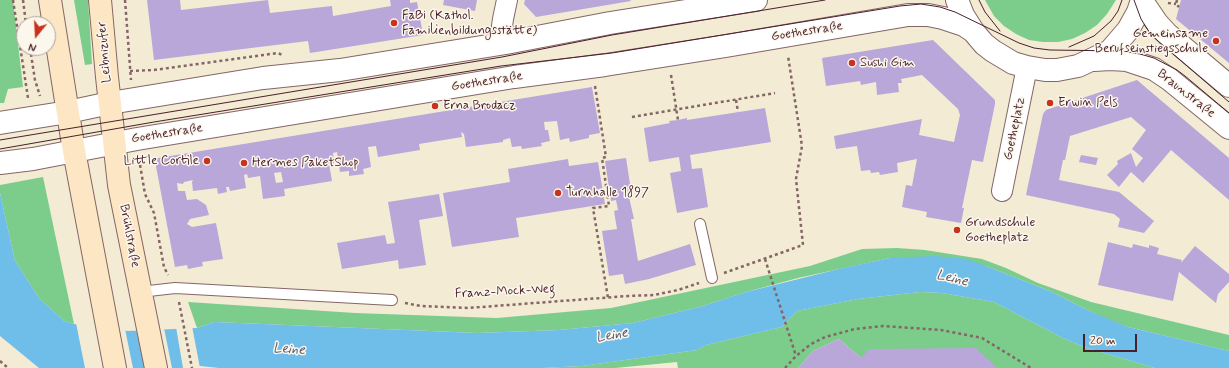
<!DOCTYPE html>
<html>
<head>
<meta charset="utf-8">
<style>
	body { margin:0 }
	#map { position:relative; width:1229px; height:368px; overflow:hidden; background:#f3ebd3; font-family:Mynerve,sans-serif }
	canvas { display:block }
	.north { position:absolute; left:16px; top:16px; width:40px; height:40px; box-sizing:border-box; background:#fbf7ec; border:1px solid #b4a19f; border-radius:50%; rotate:198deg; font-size:11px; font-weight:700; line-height:16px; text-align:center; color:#4a1f2b }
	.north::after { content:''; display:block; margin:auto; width:14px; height:18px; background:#c8321e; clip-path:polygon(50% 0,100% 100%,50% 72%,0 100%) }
	.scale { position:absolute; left:1083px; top:334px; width:54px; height:18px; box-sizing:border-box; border:2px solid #4a1f2b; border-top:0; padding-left:5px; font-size:12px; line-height:14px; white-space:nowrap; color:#4a1f2b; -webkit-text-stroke:3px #fbf7ec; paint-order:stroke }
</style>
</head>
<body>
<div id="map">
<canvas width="1229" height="368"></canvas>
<div class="north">N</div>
<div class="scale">20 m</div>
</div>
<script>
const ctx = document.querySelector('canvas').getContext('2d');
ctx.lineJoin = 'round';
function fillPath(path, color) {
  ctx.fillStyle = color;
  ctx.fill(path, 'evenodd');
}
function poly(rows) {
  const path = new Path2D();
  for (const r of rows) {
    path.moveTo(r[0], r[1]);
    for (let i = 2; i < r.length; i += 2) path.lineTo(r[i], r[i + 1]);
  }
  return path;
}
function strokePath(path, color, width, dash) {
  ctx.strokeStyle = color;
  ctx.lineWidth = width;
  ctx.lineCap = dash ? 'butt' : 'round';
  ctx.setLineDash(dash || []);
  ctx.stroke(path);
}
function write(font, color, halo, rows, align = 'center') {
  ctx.font = font + ' Mynerve,sans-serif';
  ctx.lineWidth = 3;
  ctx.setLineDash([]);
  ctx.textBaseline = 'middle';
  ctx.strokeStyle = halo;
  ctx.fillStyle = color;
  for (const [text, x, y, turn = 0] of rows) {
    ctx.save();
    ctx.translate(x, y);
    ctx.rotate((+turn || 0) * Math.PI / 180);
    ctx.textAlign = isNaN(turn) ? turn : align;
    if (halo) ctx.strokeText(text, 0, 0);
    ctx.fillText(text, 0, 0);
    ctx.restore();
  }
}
fillPath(poly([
	[0,0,13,0,23,87,8,89,4,103,0,103],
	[74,0,88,0,92,64,85,65],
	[985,0,1116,0,1107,14,1097,25,1085,33,1072,39,1058,42,1043,42,1029,40,1016,34,1004,26,994,16],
	[43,177,74,324,64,321,39,298,15,261,0,193,0,185],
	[897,248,925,250,982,259,1006,268,1038,283,1091,302,1229,335,1229,351,1128,327,1111,321,1087,310,1052,292,986,266,890,258,798,278,746,292,703,306,633,323,559,330,477,333,215,322,197,328,188,302,355,313,497,318,611,308,810,266,862,249],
	[920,292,942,293,994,302,1063,338,1084,347,1155,368,997,368,861,358,839,339,813,351,798,368,678,368,677,362,615,368,542,368,582,366,697,350,706,345,782,327,797,311,858,299]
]), '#7ccc8c');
fillPath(poly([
	[0,193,15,261,39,298,64,321,74,324,128,331,197,328,215,322,477,333,559,330,633,323,703,306,746,292,843,268,890,258,935,256,967,259,986,266,1052,292,1087,310,1128,327,1229,351,1229,368,1155,368,1084,347,1063,338,994,302,942,293,920,292,858,299,797,311,782,327,706,345,697,350,582,366,542,368,219,368,200,366,185,368,39,368,0,336]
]), '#6fbde9');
fillPath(poly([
	[76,323,125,329,133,368,85,368],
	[192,326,200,368,183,368,176,327],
	[164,328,172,368,145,368,136,329]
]), '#f3ebd3');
fillPath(poly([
	[147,0,180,0,181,10,268,0,270,13,332,6,333,16,391,6,390,0,410,0,410,3,417,2,423,35,310,53,308,41,154,60],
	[444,0,477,0,475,11,443,5],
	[525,0,630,0,631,1,536,17,524,4],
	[1181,0,1229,0,1229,63,1176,19],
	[933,40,995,100,995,104,983,162,972,160,962,208,964,208,961,223,926,217,927,212,902,207,906,185,912,186,917,159,897,163,898,172,880,175,879,172,871,173,870,170,861,171,857,146,836,149,834,136,922,119,919,135,954,142,960,115,958,109,922,75,901,79,902,83,898,83,899,92,877,95,876,82,861,85,860,81,826,86,822,58],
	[1137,80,1229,158,1229,200,1171,150,1143,183,1131,172,1119,187,1107,175,1118,164,1117,161,1131,153,1136,167,1143,158,1132,149,1146,130,1131,117,1070,136,1065,160,1063,160,1059,180,1119,192,1154,221,1144,233,1118,227,1120,219,1114,214,1026,195,1043,114,1046,110],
	[592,87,600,133,589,135,589,138,570,142,569,138,560,140,557,121,544,122,545,130,548,130,550,141,541,143,542,146,522,149,521,146,512,147,510,138,503,140,503,142,466,147,464,134,461,132,462,137,419,144,420,150,378,157,376,146,368,147,371,167,363,169,364,174,349,176,349,171,340,172,337,152,333,153,334,163,329,164,332,181,284,189,285,196,263,199,260,176,248,178,247,174,244,175,246,188,230,191,229,187,226,187,227,192,218,194,217,188,193,191,192,182,193,180,184,182,183,184,177,183,178,191,185,191,187,200,197,199,206,205,209,215,190,219,187,224,192,227,216,223,223,259,202,262,203,266,188,269,187,265,175,267,155,161,158,158],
	[281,172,283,182,276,183,274,173],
	[765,108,771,142,690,155,692,169,702,168,708,207,677,213,670,173,681,171,679,157,649,162,644,128,670,123,669,121,678,120,687,118,687,120],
	[1081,155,1098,158,1096,165,1079,162],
	[626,158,632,197,629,197,634,219,631,219,638,261,690,244,696,265,649,279,625,284,623,274,609,276,602,231,617,229,614,211,618,210,616,200,611,201,605,161],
	[568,159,569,166,598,162,605,204,516,218,519,237,452,247,443,193,510,182,508,169],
	[439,194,443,216,419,220,426,265,399,269,398,260,342,269,337,243,385,235,387,244,395,243,388,202],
	[1108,242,1132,248,1133,244,1149,248,1149,245,1159,248,1157,254,1182,260,1181,263,1195,246,1229,274,1229,282,1218,294,1216,303,1179,272,1173,301,1098,285],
	[839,339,861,358,869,349,976,348,997,368,798,368,813,351]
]), '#b9a7da');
const service = poly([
	[700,224,712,278],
	[140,292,175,288,392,300]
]);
const minor = poly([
	[506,43,502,26,503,19,507,0],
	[1002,191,1027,67]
]);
const tertiary = poly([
	[957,0,963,15,973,31,984,44,993,51,1013,63,1027,67,1045,70,1057,70,1078,66,1110,51,1128,30,1138,12,1142,0],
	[1142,1,1157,23,1167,34,1229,86],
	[1094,60,1110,59,1127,60,1154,69,1169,79,1229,128],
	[0,123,68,112,110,103,263,78,340,70,506,43,610,23,756,0],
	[0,163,33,159,137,139,514,77,605,65,726,46,908,15,928,15,943,18,964,25,973,31]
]);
const secondary = poly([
	[50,0,74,151,115,368],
	[100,0,107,77,119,185,156,368]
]);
strokePath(service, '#856666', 12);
strokePath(minor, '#856666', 22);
strokePath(tertiary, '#856666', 24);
strokePath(secondary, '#856666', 24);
strokePath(poly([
	[13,0,28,98],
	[23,0,26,24],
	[125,0,131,80],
	[1177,0,1176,4,1179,7],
	[1168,3,1176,4],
	[30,48,35,80,40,96],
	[130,71,154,70,278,53,282,55],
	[671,75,678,120],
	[595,86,606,157,602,158,609,206,593,208,608,298],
	[736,100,738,112],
	[632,117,775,93],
	[139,159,145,194,154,213,164,267,168,275],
	[765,259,796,356],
	[724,273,803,245,796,179,802,146,788,56],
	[179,302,192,368],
	[405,303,421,306,468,308,628,296,654,295,678,290,699,283],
	[0,361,8,368],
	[785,368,796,356,811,344,825,337,855,329,883,326,941,330,982,338,1031,368]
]), '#856666', 2.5, [3, 3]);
strokePath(service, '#fff', 10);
strokePath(minor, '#fff', 20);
strokePath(tertiary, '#fff', 22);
strokePath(secondary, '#fce6c4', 22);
strokePath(poly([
	[979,0,985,12,1000,31],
	[1134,0,1141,19,1151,35,1229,102],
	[1069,47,1094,36,1111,21,1118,11,1122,0],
	[0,140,502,57,612,35,825,0],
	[0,149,154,122,501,66,612,53,900,6,921,4,940,7,955,12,1019,43,1034,48,1050,50,1122,51,1140,54,1154,58,1177,70,1185,76,1229,113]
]), '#4a1f2b', 1);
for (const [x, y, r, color] of [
	[394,23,4,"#c8321e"],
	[1216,41,4,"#c8321e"],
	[852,63,4,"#c8321e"],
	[1050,103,4,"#c8321e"],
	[435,106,4,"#c8321e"],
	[207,161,4,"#c8321e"],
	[244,163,4,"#c8321e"],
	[558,193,4,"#c8321e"],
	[957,230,4,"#c8321e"]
]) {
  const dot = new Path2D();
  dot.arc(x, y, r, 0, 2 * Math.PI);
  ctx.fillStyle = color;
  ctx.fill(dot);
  strokePath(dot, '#fbf7ec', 1.5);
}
write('13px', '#4a1f2b', '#fbf7ec', [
	["FaBi (Kathol.",402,16],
	["Familienbildungsstätte)",402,31],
	["Gemeinsame",1208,34,"right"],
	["Berufseinstiegsschule",1208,49,"right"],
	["Sushi Gim",860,63],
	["Erwin Pels",1058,103],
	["Erna Brodacz",443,106],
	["Little Cortile",199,161,"right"],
	["Hermes PaketShop",252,163],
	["Turnhalle 1897",566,193],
	["Grundschule",965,223],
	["Goetheplatz",965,238]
], 'left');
write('13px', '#4a1f2b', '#fbf7ec', [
	["Goethestraße",807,32,-9],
	["Leibnizufer",105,52,-95],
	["Goethestraße",487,82,-9],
	["Braunstraße",1186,94,38],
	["Goetheplatz",1015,129,-78],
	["Goethestraße",167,134,-9],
	["Brühlstraße",129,236,79],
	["Franz-Mock-Weg",505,292,-3]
]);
write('italic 14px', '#57566e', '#fbf7ec', [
	["Leine",952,279,13],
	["Leine",612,336,-10],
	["Leine",289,350,3]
]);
</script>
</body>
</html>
